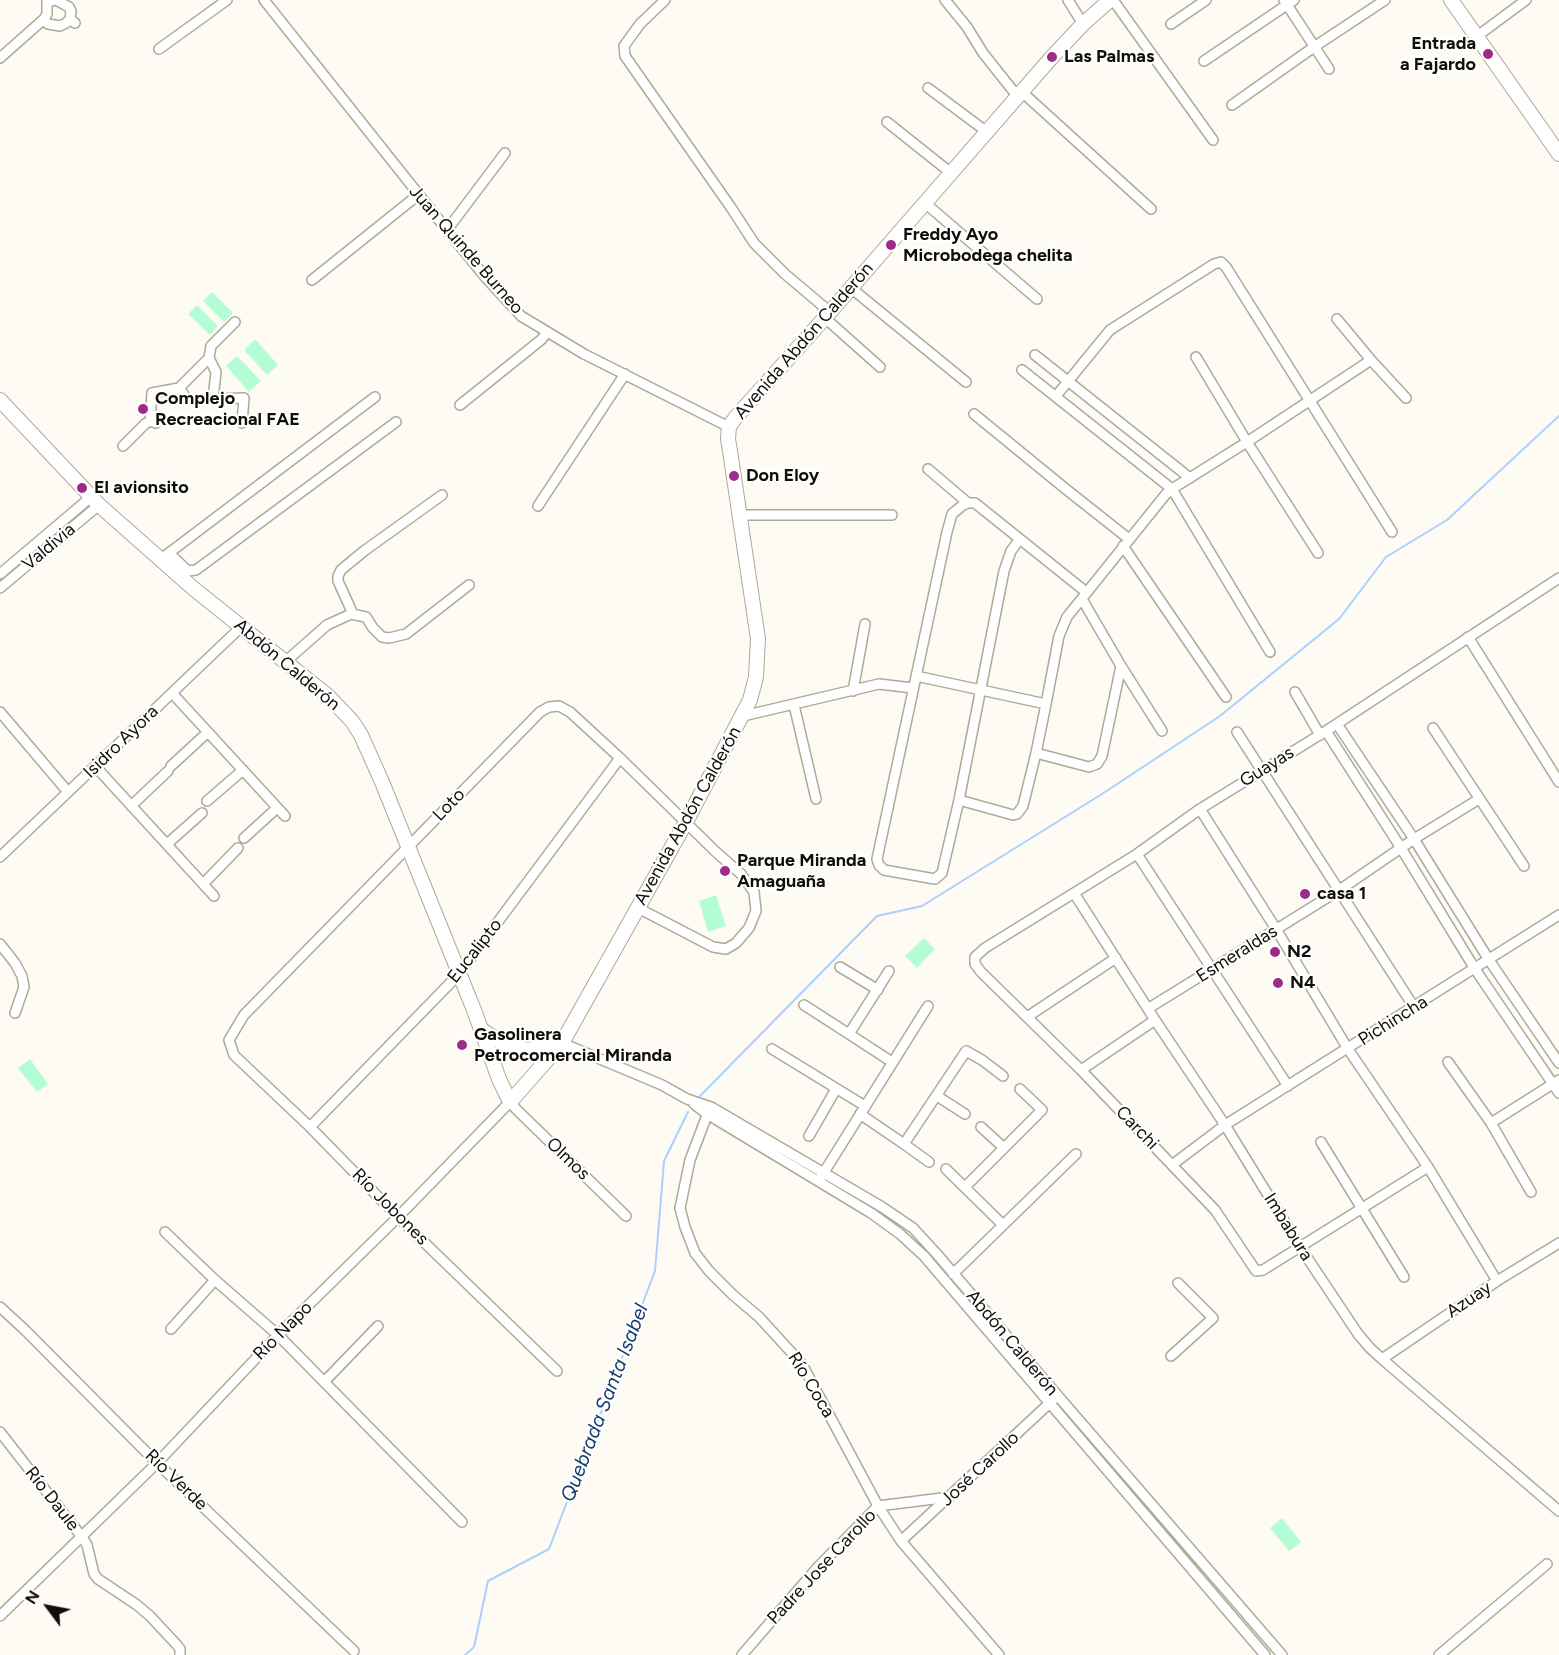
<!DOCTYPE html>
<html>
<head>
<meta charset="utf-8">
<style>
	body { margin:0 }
	#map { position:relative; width:1559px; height:1655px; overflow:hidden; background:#fefbf5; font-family:Figtree,sans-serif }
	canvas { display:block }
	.north { position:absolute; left:18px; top:1577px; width:60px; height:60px; -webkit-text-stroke:4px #fff; paint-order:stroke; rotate:302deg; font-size:16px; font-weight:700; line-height:24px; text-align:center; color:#100e09 }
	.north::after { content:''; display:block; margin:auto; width:21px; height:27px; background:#100e09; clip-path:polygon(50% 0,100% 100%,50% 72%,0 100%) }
</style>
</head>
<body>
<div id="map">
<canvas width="1559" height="1655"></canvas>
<div class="north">N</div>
</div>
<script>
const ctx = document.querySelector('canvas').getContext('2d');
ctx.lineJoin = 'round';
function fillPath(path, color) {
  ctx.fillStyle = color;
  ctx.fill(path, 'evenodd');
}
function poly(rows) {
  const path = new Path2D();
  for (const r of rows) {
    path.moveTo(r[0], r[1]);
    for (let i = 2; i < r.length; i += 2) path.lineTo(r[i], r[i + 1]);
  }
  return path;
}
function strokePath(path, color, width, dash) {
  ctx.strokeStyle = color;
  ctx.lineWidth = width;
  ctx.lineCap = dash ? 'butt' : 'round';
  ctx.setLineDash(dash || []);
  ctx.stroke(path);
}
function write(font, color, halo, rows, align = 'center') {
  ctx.font = font + ' Figtree,sans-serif';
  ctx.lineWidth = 4.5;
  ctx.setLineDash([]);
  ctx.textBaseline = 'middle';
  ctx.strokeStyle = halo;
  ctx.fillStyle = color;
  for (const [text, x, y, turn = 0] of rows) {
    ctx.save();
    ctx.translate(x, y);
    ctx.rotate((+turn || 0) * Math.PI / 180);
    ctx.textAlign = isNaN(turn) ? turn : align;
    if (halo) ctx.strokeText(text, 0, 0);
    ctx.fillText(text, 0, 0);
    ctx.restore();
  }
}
fillPath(poly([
	[212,292,233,313,224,322,203,301],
	[197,305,218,326,210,335,188,314],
	[255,339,278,365,267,375,244,350],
	[237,356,261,381,249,392,226,366],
	[716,895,726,926,708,932,699,901],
	[924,938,935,949,917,968,905,956],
	[30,1059,48,1084,37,1092,18,1068],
	[1282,1518,1301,1542,1289,1551,1270,1528]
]), '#b4fdd4');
strokePath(poly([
	[700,1096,877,916,922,906,1102,794,1220,716,1339,619,1386,557,1447,520,1559,416],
	[465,1655,474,1647,488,1581,549,1549,655,1271,664,1161,688,1112]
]), '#abd0ff', 2);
const street = poly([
	[264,0,447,230,486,278,521,316,584,354,729,427],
	[665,0,640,24,624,46,625,56,732,209,754,243,785,274,830,312],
	[945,0,967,27,983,53,1018,97],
	[1068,0,1083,24],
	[1113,0,1213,140],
	[1284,0,1329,69],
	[48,2,56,0,69,7,71,11,70,19,75,23],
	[44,19,48,24,60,26,66,23,70,19],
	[1171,24,1206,0],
	[1476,37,1526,0],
	[159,49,227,0],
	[0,58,44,19,47,14,47,0],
	[1204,61,1294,0],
	[928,88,987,132],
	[1022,92,1151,209],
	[1232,105,1314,47,1385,0],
	[887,122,951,173],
	[925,203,1037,299],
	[447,230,505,153],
	[312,280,418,195],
	[851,288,966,382],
	[825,318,880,367],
	[1337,319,1371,360,1406,398],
	[1035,355,1190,478],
	[1196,357,1247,442,1318,553],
	[1022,370,1172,489,1270,652],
	[179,388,188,400,213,399,216,372,209,358],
	[1056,396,1110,330,1214,264,1221,262,1226,267,1392,532],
	[213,399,244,398,242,423],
	[460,405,542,339,547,332],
	[974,414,1067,490,1129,539],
	[150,421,152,393,179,388,209,358,211,346,235,322],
	[123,446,145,424,150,421,156,423],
	[928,469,968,503],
	[538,506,625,374],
	[739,515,892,515],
	[1019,540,1011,551,1004,571,959,800,942,873,935,879,884,870,879,865,877,859,947,532,952,514,963,505,968,503,975,503,1086,592],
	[1123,546,1226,697],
	[169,553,188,571,196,570,396,422],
	[165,556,375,397],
	[0,574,91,497],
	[0,588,99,505],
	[1082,599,1121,666,1162,731],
	[353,614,338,581,338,576,341,570,364,551,442,495],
	[1468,637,1559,782],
	[285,662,327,625,351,614,366,617,373,628,382,637,389,638,406,634,469,585],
	[916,676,1046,704,1036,753,1089,767,1097,764,1102,756,1121,666],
	[853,691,865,624],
	[1295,692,1320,735],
	[172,693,285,816],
	[1046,704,1059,636,1067,617,1166,494,1172,489,1247,442,1371,360],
	[794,705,816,799],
	[0,712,68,792],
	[743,716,879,684,913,688],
	[1337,724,1414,839,1489,960,1559,1063],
	[1433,728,1524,866],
	[1326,731,1401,848,1475,969,1559,1093],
	[1237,732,1414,1007],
	[95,766,214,896],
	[171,766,208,732],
	[959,800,1013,815,1017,814,1023,806,1036,753],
	[207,801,243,770],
	[131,806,168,771],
	[1200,809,1276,929,1348,1049,1428,1167,1497,1281],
	[244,838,277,808],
	[167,844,202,813],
	[1137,854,1288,1086],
	[0,857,241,627],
	[203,884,238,848],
	[1074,893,1155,1020,1225,1125,1300,1247,1358,1334,1370,1348,1382,1359,1559,1511],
	[0,944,15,963,22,976,24,987,15,1013],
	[840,967,878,990],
	[889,971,849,1034,892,1062],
	[804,1005,849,1034],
	[1149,1008,1338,891,1414,839,1479,799],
	[1027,1017,1116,958],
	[562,1043,662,1085,687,1099,711,1107,882,1207,913,1228,936,1253,1058,1396,1282,1655],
	[772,1049,865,1106],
	[1448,1062,1491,1123,1531,1192],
	[1081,1070,1155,1020],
	[937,1096,965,1114],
	[694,1104,707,1114,871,1213,900,1234,924,1256,1265,1655],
	[709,1110,690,1160,680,1208,685,1227,695,1253,709,1271,733,1295,759,1317,802,1364,878,1506,901,1541,999,1655],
	[860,1114,904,1144,966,1051,982,1060,1003,1076],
	[1491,1123,1559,1080],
	[310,1127,459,974,620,758],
	[981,1127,1004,1148],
	[809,1136,836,1089],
	[1321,1142,1404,1277],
	[904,1144,929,1162],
	[1172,1165,1225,1125,1559,915],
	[1428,1167,1263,1270,1256,1271,1215,1210,1081,1070,981,972,975,964,975,957,985,948,1137,854,1200,809,1326,731,1559,578],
	[946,1169,1003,1225],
	[821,1177,928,1006],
	[965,1187,1042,1110,1020,1089],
	[165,1232,215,1280,278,1335,462,1522],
	[953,1274,1076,1154],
	[0,1307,26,1331,157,1463,354,1651],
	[171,1329,215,1280],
	[1171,1356,1213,1318,1178,1283],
	[1382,1359,1497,1281,1559,1243],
	[557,1371,398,1217,310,1127,234,1055,229,1040,244,1015,540,712,549,707,559,706,570,712,620,758,716,852,741,874,754,892,756,911,749,928,736,943,726,949,713,947,638,908],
	[324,1382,378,1326],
	[0,1432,82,1537,87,1545,94,1574,98,1579,137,1605,150,1616,177,1645,180,1649,180,1655],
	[901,1541,1053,1400],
	[0,1616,157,1463,278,1335,398,1217,510,1102,517,1110,626,1216],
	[742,1655,818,1567,878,1506,950,1497],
	[1439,1655,1547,1564]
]);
const secondary = poly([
	[1451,0,1559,154],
	[0,400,99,505,194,589,328,696,352,721,361,735,382,782,474,1010,499,1079,510,1102,562,1043,686,822,750,700,756,677,758,639,730,451,728,439,729,427,736,417,830,312,1052,57,1083,24,1110,0],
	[482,1030,502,1043,527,1050,562,1043]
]);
strokePath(street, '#afa99a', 12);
strokePath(secondary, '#afa99a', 16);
strokePath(street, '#fff', 9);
strokePath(secondary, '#fff', 14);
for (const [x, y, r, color] of [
	[1488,54,6,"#9d2b87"],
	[1052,57,6,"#9d2b87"],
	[891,245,6,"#9d2b87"],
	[143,409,6,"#9d2b87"],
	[734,476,6,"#9d2b87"],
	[82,488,6,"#9d2b87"],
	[725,871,6,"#9d2b87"],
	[1305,894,6,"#9d2b87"],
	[1275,952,6,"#9d2b87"],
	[1278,983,6,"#9d2b87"],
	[462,1045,6,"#9d2b87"]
]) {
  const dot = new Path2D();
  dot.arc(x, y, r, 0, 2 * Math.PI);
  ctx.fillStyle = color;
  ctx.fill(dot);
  strokePath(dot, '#fff', 2);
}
write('bold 18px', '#100e09', '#fff', [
	["Entrada",1476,44,"right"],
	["a Fajardo",1476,65,"right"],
	["Las Palmas",1064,57],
	["Freddy Ayo",903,235],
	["Microbodega chelita",903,256],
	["Complejo",155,399],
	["Recreacional FAE",155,420],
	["Don Eloy",746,476],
	["El avionsito",94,488],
	["Parque Miranda",737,861],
	["Amaguaña",737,882],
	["casa 1",1317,894],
	["N2",1287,952],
	["N4",1290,983],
	["Gasolinera",474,1035],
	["Petrocomercial Miranda",474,1056]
], 'left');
write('18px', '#100e09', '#fff', [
	["Juan Quinde Burneo",466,250,49],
	["Avenida Abdón Calderón",804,341,-49],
	["Valdivia",49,547,-40],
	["Abdón Calderón",287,665,40],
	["Isidro Ayora",121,742,-44],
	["Guayas",1267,767,-32],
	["Loto",449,805,-46],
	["Avenida Abdón Calderón",688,816,-61],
	["Eucalipto",475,951,-52],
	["Esmeraldas",1237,954,-32],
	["Pichincha",1393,1021,-32],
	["Carchi",1137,1128,46],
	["Olmos",568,1159,44],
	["Río Jobones",390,1207,45],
	["Imbabura",1288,1227,58],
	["Azuay",1469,1300,-34],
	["Río Napo",283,1331,-45],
	["Abdón Calderón",1012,1343,50],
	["Río Coca",811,1385,59],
	["José Carollo",980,1469,-43],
	["Río Verde",176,1480,44],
	["Río Daule",52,1499,52],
	["Padre Jose Carollo",822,1567,-47]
]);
write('italic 20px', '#143d6d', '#fff', [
	["Quebrada Santa Isabel",605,1403,-69]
]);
</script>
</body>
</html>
